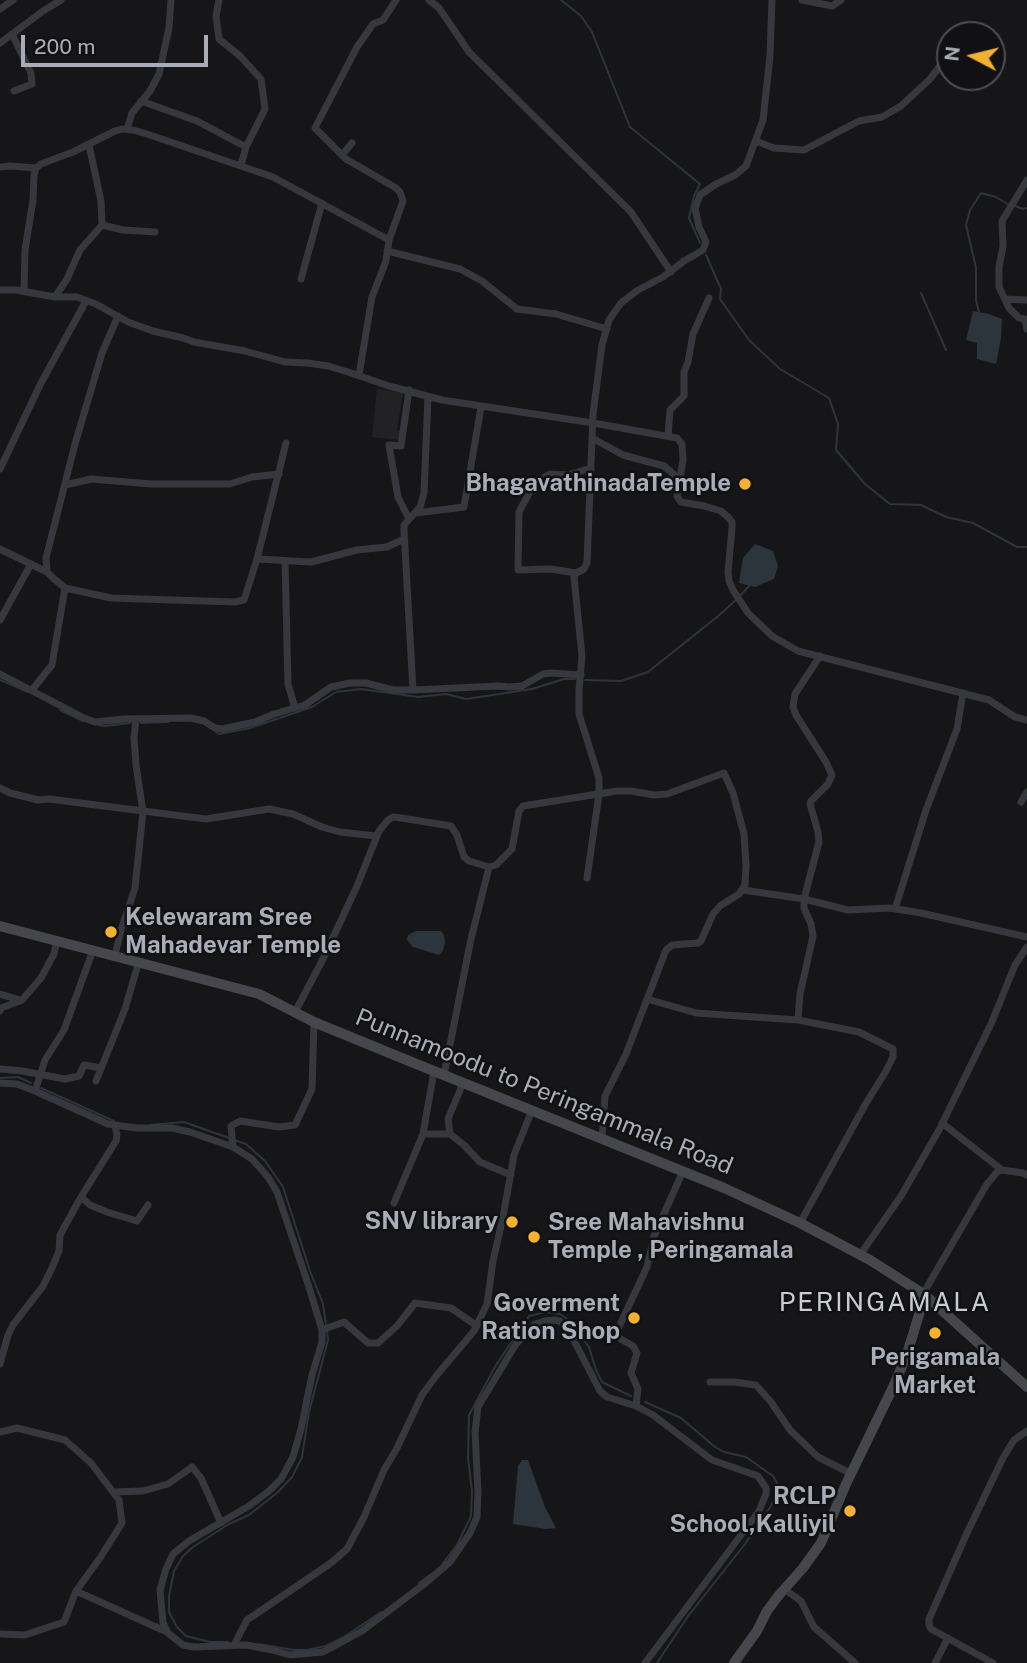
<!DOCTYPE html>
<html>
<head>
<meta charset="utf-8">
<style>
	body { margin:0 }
	#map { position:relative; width:1027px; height:1663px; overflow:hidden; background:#161618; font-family:"Public Sans",sans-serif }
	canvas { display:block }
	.north { position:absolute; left:936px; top:21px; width:70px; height:70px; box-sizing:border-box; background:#111113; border:2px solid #4d4f55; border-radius:50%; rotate:277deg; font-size:19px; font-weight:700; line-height:28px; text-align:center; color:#a8adb8 }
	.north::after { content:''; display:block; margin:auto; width:24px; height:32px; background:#f2b134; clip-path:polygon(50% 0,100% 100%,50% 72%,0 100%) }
	.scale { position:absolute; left:21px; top:35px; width:187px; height:32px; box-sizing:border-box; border:4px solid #a8adb8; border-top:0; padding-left:9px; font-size:21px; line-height:24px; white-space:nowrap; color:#a8adb8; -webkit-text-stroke:5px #111113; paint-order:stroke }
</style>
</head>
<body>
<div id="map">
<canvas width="1027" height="1663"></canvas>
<div class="north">N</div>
<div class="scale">200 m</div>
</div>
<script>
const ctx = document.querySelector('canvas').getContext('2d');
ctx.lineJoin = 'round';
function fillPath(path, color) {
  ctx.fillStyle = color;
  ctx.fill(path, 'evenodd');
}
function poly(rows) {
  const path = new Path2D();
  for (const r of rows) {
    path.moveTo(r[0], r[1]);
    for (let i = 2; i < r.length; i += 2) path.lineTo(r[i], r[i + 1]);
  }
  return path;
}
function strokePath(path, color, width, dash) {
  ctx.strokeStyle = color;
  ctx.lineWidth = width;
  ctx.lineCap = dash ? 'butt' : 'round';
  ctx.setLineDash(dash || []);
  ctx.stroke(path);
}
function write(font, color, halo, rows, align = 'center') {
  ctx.font = font + ' "Public Sans",sans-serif';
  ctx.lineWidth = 5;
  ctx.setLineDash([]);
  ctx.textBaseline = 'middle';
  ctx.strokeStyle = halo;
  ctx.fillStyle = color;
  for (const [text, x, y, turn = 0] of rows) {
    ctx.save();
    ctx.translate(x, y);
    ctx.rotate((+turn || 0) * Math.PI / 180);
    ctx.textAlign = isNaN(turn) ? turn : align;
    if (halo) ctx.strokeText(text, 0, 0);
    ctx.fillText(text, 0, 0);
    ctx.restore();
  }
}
fillPath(poly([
	[377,389,403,393,397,430,400,430,399,440,372,437]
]), '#222225');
fillPath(poly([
	[973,311,989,314,1002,319,1001,338,996,364,977,359,977,343,966,340],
	[755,544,773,551,778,566,774,579,755,587,739,583,743,558],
	[416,931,441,931,444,935,445,942,443,951,439,955,413,947,407,940,408,935],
	[522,1460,528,1460,545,1507,556,1528,546,1529,513,1524,518,1466]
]), '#2c353c');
strokePath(poly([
	[561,0,581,16,592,32,630,127,700,184,694,196,689,218,700,243],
	[1015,206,1023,209,1027,208],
	[706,255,721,289,720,299,749,340,780,369,829,398,838,424,836,450,865,484,890,504,921,505,946,517,973,523,1017,547,1027,547],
	[921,293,946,350],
	[979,312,976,300,976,268,966,225,970,210,981,193,996,197,1009,205],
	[740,596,750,585],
	[0,680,28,692],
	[585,680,621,681,648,672,717,617,736,600],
	[60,710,83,721],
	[141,723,168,722],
	[99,725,105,726,130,723],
	[216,732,219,734,250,728,312,707,336,692,361,689,418,697,446,694,466,699,532,689,564,679,575,679],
	[0,1078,18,1077,31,1083],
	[41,1088,114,1121],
	[150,1125,184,1122,229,1138],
	[234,1140,246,1144,265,1161,283,1187,310,1271,323,1304,326,1325],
	[645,1402,681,1418,715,1447,724,1452,746,1457,773,1476,778,1485,777,1493,771,1506,745,1544,688,1616,657,1663],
	[443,1563,457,1545,471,1516,472,1491,468,1458,469,1415,496,1365,529,1316,546,1312,560,1314,570,1321,589,1347,596,1370,602,1382,631,1396],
	[419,1583,431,1574],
	[228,1642,210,1642,186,1636,177,1627,169,1612,169,1596,174,1571,183,1556,193,1547,229,1524,249,1515,278,1492,292,1477,302,1457,309,1412,328,1340,327,1331],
	[258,1644,294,1650,307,1650,326,1646,344,1637,381,1612]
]), '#2c353c', 2);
strokePath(poly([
	[219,0,216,16,219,39,240,56,261,79,265,109,246,147,241,165],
	[429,0,439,8,469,52,631,212,671,272],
	[802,0,832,6,841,0],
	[0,9,13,0],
	[12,34,31,73,32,84,14,91],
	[0,43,43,11,61,0],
	[141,101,197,121,246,147],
	[127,129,132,113,150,91,159,74,169,28,171,0],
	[756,141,774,148,804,150,859,121,882,117,901,106,930,79,950,53],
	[352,143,342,155,315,128,357,47,373,24,383,20,396,0],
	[342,155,346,159,396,188,400,192,403,201,389,240,386,261,372,297,359,375],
	[0,167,10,166,36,168],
	[1027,180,1002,221,1003,246,999,267,999,287,1009,308,1019,318,1025,319,1027,329],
	[102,225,123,230,155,232],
	[387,251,460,269,482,281,517,309,556,314,607,329],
	[301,279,322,203],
	[0,290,16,290,55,297,77,297,96,304,128,322,153,331,183,338,194,342,245,351,285,362,308,363,328,366,348,372,389,386,442,400,593,423,677,438,682,444,683,460,677,496,681,502,704,506,721,511,729,518,732,522,732,528,728,572,729,581,733,590,748,613,772,636,798,651,989,700,1015,717,1027,720],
	[24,291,25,250,33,200,34,175,36,168,41,164,73,152,115,131,122,129,133,130,147,134,273,177,389,240],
	[55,297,67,279,80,250,102,225,101,201,89,145],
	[1005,299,1027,300],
	[118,316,102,353,75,444,46,558,47,572,53,578,65,588,111,598,235,602,244,600,257,559,286,443],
	[428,397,424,493,420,507,404,525,404,531,413,690,498,686,509,687,522,686,543,674,551,673,581,675],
	[668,436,670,410,684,396,684,372,688,362,693,334,709,298],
	[592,438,623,455,664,466,679,479],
	[0,469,41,383,86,301],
	[65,485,91,479,151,484,230,484,252,477,279,474],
	[416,513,464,507,481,407],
	[409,519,398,497,389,445,401,446,409,390],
	[0,549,47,572],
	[257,559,311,562,357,550,387,547,404,539],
	[285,561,288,684,295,708],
	[576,573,551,569,518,570,519,512,534,484,550,474,568,475,591,468],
	[0,620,31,564],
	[0,674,84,718,95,722,124,719,190,718,204,721,215,728,222,729,255,722,274,714,305,705,331,687,350,683,366,683,393,690,413,690],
	[32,690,52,665,65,588],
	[0,788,10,793,38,800,49,799,206,819,269,809,293,814,322,827,340,832,376,836],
	[1021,802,1027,792],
	[587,878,599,794,599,778,579,714,579,690,582,656,574,577,576,573,584,569,587,563,593,414,602,345,609,320,621,303,638,290,663,277,684,261,703,250,706,242,699,227,695,208,700,195,716,184,735,175,746,166,763,120,770,56,772,0],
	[743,890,804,899,848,910,890,908,921,913,1027,937],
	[895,909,926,810,957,729,963,693],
	[115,955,121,930,135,888,143,812,136,765,134,738,136,719],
	[0,994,20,1000],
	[647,999,696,1013,798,1020,859,1032,893,1049,893,1057,886,1071,865,1105,800,1223],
	[0,1011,1,1008,22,1000,41,978,54,954,57,940],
	[295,1012,323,959,357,886,379,831,388,820,393,817,401,818,451,826,457,835,464,857,469,861,489,867,496,865,512,849,519,811,523,806,617,791,631,791,654,795,667,794,724,773,733,793,744,834,746,865,745,885,739,894,720,906,713,914,701,941,698,943,672,945,666,950,626,1054,605,1096,602,1139],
	[798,1020,800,994,813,936,811,924,804,908,804,899,819,842,818,832,810,804,811,801,828,784,832,775,826,762,796,715,793,707,795,694,820,656],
	[0,1069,22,1071,65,1079,79,1076,84,1065,101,1068],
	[444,1075,471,939,489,867],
	[96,1081,125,1009,139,961],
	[0,1083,17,1084,35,1091,108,1124,136,1128,172,1128,190,1132,233,1147,252,1159,268,1177,277,1192,308,1284,322,1330,322,1342,312,1375,301,1429,293,1457,281,1479,269,1491,249,1506,189,1541,173,1554,166,1569,160,1590,163,1623,168,1633,183,1645,194,1647,246,1645,272,1650,290,1655,323,1652,362,1631,423,1585,450,1562,470,1533,477,1517,478,1492,475,1432,478,1407,516,1344,535,1324,545,1321,554,1320,560,1321,569,1331,600,1391,607,1397,636,1406,653,1415,712,1460,758,1476,766,1488,766,1494,759,1511,645,1663],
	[35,1091,45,1060,64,1030,93,950],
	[942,1123,1002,1170],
	[423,1134,450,1134,464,1145,480,1162,511,1175],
	[450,1134,448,1119,463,1083],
	[233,1147,231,1126,240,1121,279,1127,295,1125,312,1089,314,1022],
	[81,1197,90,1205,107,1212,137,1221,148,1205],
	[394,1203,423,1134,434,1071],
	[860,1255,901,1196,939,1130,991,1024,1015,965,1027,947],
	[925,1295,927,1287,987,1184,997,1172,1002,1170,1023,1173,1027,1175],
	[322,1330,344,1322,368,1343,378,1343,397,1326,415,1303,451,1308,477,1326],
	[0,1364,8,1335,13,1325,43,1286,52,1268,59,1251,60,1235,81,1197,116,1141,117,1135,115,1126],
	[710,1382,734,1382,756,1385,771,1402,790,1430,818,1457,850,1473],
	[636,1406,638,1389,631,1373,637,1353,633,1346,619,1338,617,1334,618,1329,647,1267,654,1236,683,1171],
	[0,1432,17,1428,65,1440,91,1463,119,1500,122,1523,100,1558,76,1591,167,1632],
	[113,1492,143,1491,168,1484,192,1467,201,1478,221,1523],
	[784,1589,801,1601,814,1627,855,1663],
	[0,1634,25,1635,64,1622,76,1591],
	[234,1645,247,1620,331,1563,347,1549,364,1517,384,1470,396,1450,422,1395,436,1376,474,1331,487,1304,493,1261,503,1217,514,1155,532,1110],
	[935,1663,948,1638],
	[993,1663,931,1629,929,1625,929,1619,967,1533,1003,1458,1014,1440,1027,1431]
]), '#37383d', 7);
strokePath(poly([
	[0,926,259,994,314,1022,409,1061,724,1188,800,1223,870,1260,925,1295,1027,1387],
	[734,1663,757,1631,767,1611,779,1595,803,1568,821,1543,846,1484,895,1383,907,1354,925,1295]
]), '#45474d', 10);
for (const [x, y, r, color] of [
	[745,484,7,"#f2b134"],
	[111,932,7,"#f2b134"],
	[512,1222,7,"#f2b134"],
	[534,1237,7,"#f2b134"],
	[634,1318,7,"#f2b134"],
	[935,1333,7,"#f2b134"],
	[850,1511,7,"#f2b134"]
]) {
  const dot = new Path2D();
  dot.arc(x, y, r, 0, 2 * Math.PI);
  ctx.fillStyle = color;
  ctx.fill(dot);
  strokePath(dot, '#111113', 2.5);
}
write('bold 24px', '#a8adb8', '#111113', [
	["BhagavathinadaTemple",731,484],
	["Kelewaram Sree",125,918,"left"],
	["Mahadevar Temple",125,946,"left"],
	["SNV library",498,1222],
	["Sree Mahavishnu",548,1223,"left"],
	["Temple , Peringamala",548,1251,"left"],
	["Goverment",620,1304],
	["Ration Shop",620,1332],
	["Perigamala",935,1358,"center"],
	["Market",935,1386,"center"],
	["RCLP",836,1497],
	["School,Kalliyil",836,1525]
], 'right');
write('24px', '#a8adb8', '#111113', [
	["Punnamoodu to Peringammala Road",544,1092,22]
]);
ctx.letterSpacing = '2px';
write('26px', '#c9ccd4', '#111113', [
	["PERINGAMALA",885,1303]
]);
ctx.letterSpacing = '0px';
</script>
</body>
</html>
